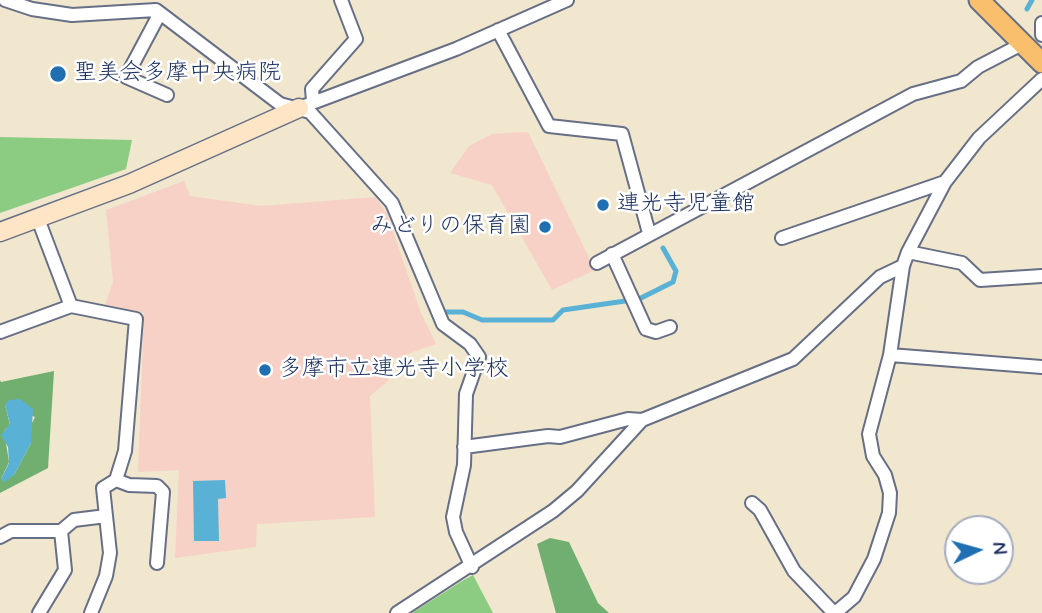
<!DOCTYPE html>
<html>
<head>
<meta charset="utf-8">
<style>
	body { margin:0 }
	#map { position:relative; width:1042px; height:613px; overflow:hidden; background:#f0e7ce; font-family:Mynerve,sans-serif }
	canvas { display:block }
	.north { position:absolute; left:944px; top:515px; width:70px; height:70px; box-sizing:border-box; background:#fff; border:2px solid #a4acbf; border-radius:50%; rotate:85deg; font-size:19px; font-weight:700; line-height:28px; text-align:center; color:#1b2f5e }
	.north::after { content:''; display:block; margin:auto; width:24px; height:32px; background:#1f6fb2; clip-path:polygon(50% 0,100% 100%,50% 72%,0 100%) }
</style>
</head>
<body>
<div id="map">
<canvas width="1042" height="613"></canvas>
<div class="north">N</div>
</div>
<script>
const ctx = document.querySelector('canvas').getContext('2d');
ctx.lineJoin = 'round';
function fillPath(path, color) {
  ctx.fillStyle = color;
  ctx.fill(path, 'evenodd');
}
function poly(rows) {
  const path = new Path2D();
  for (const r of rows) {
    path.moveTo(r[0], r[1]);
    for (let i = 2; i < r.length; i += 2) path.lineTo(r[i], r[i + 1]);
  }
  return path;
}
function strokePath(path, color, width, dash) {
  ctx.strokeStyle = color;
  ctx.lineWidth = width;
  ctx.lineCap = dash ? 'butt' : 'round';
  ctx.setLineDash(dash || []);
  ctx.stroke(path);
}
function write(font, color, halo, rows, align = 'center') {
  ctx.font = font + ' Mynerve,"Klee One",sans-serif';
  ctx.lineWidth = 5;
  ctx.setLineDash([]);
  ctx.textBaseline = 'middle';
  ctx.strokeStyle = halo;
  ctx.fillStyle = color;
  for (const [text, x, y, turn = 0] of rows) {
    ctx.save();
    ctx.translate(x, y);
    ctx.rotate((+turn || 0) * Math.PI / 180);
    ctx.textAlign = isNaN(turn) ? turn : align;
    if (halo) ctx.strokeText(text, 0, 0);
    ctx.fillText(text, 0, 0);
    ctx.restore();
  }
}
fillPath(poly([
	[528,132,595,270,552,290,492,185,450,173,469,146,492,134],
	[184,181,190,196,261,206,376,197,387,214,421,313,436,344,390,360,389,380,370,396,375,517,257,524,256,547,175,558,179,470,138,472,144,313,105,305,113,282,106,210]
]), '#f7d1c6');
fillPath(poly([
	[0,137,132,140,126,169,0,213],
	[473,575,493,613,412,613,462,581]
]), '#8bcb82');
fillPath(poly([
	[54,371,48,468,0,493,0,380,1,382],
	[5,405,35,417,29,429,31,443,14,475,1,479,9,462,4,431,10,425],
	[550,538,569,542,598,603,609,613,556,613,537,544]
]), '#70af70');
fillPath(poly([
	[20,399,33,409,31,443,14,475,4,482,1,479,9,463,8,447,1,435,10,424,5,405,9,400],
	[225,480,226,498,218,499,219,541,194,541,193,481]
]), '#59b2d6');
strokePath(poly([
	[1027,9,1032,0],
	[446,312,463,312,482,320,553,320,563,310,639,299,673,282,676,271,663,248]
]), '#59b2d6', 5);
const street = poly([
	[5,0,32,9,72,15,156,10,280,104,310,112,392,203,443,324,470,344,479,357,466,394,464,465,453,517,456,532,472,567],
	[160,13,126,77,167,95],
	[1042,23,1042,35],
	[498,30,549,126,622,134,649,233],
	[313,101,312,89,356,39,341,0],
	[299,108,456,49,567,0],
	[38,219,71,306,136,319,125,451,116,480,103,488,110,553,106,576,91,613],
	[782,238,945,182],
	[908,252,962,263,980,280,1042,276],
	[612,254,646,329,656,332,670,327],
	[597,263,913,94,961,81,978,67,1022,44],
	[0,332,71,306],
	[890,355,1042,367],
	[464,447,548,436,560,437,628,419,642,420],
	[116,480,129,485,157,486,163,492,157,563],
	[752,503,760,510,794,571,834,613],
	[0,537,11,531,61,531,74,520,106,516],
	[39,613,65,570,61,531],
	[397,613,553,511,577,491,642,420,793,359,880,277,903,266],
	[835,613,854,597,874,559,889,513,890,493,885,475,873,456,869,434,890,355,903,266,908,252,945,182,979,138,1042,79]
]);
const secondary = poly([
	[0,232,129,184,299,108]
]);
const primary = poly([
	[979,0,1042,63]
]);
strokePath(street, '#666f85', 16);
strokePath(secondary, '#666f85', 21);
strokePath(primary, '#666f85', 23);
strokePath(street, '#fff', 12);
strokePath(secondary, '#fde5c5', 18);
strokePath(primary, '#f9bf6d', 19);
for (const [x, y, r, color] of [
	[58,74,9,"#1f6fb2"],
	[603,205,7,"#1f6fb2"],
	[545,227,7,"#1f6fb2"],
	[265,370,7,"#1f6fb2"]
]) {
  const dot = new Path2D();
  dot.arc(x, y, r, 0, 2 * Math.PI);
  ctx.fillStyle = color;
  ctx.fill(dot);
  strokePath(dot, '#fff', 2.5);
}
write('23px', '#1b2f5e', '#fff', [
	["聖美会多摩中央病院",74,74],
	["連光寺児童館",617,205],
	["みどりの保育園",531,227,"right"],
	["多摩市立連光寺小学校",279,370]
], 'left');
</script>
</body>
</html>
